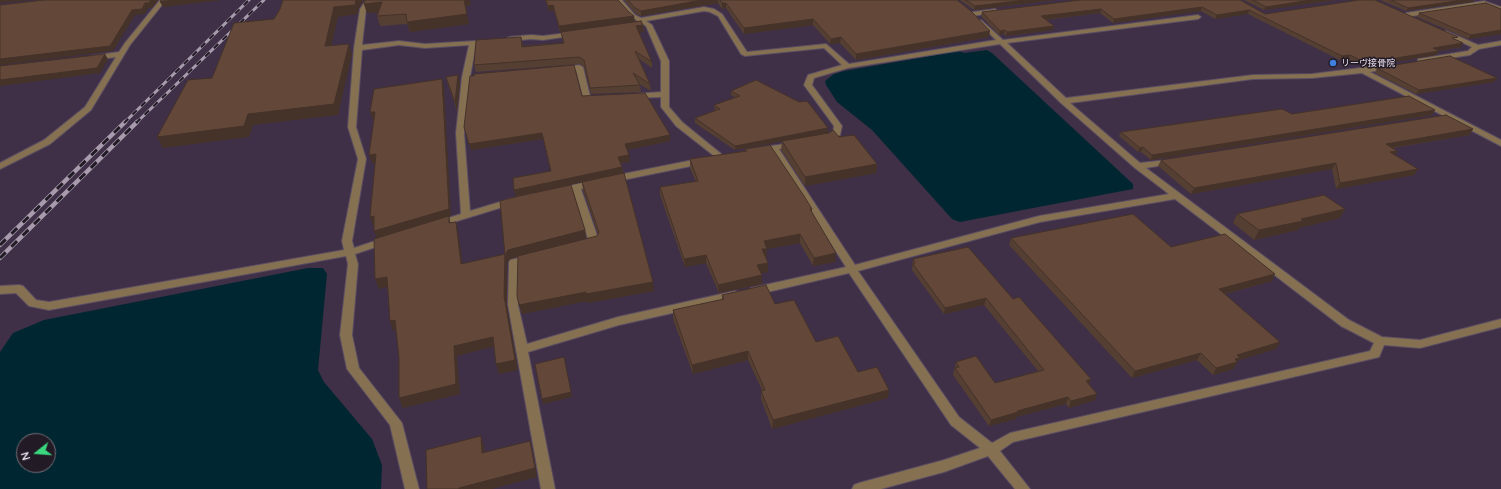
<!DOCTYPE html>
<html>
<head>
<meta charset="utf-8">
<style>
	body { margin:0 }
	#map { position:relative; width:1501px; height:489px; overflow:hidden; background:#3f3047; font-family:Quicksand,sans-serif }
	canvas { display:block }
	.north { position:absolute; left:16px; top:433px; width:40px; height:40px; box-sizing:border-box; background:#221b25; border:1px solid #746c78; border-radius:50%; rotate:253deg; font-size:11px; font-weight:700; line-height:16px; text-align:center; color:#efe5f4 }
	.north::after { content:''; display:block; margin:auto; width:14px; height:18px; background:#3ad77f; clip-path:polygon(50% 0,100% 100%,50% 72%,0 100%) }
</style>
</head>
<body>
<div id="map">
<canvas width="1501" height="489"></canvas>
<div class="north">N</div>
</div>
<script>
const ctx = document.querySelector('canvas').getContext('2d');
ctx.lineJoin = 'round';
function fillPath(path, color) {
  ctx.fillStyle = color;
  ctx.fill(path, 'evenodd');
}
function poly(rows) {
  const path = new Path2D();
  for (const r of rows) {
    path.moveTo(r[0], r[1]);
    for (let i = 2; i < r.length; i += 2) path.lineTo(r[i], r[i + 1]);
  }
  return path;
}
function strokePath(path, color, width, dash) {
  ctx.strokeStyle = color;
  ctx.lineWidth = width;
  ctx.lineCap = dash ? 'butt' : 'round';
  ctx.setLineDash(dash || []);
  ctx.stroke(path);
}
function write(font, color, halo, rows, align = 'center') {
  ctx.font = font + ' Quicksand,"Noto Sans JP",sans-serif';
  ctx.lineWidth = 3;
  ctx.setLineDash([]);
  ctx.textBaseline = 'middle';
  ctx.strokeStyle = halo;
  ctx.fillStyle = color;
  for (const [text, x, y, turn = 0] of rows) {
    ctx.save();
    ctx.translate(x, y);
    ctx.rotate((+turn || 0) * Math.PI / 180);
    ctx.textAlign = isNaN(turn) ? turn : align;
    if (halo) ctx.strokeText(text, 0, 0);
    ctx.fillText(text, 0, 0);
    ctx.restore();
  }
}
fillPath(poly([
	[987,50,992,53,1133,184,1133,189,960,222,952,219,872,130,837,102,826,85,825,81,834,74,844,71,959,51,964,53],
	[308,268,323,268,327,274,318,370,324,382,372,439,382,465,381,489,0,489,0,352,13,333,44,320],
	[24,441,48,441,48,465,24,465]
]), '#002731');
const minor = poly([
	[160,0,166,0,130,45,91,110,50,144,0,169,0,163,44,140,85,107,116,57,93,60,89,58,90,56,119,52,125,43,160,0],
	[366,0,372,0,366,9,362,45,399,41,425,44,491,40,491,42,476,44,470,77,464,133,470,211,513,198,518,201,516,203,441,226,435,226,433,224,435,222,461,214,456,133,462,77,469,45,425,48,399,45,362,50,356,127,366,159,352,241,354,248,387,237,392,240,391,242,355,254,358,264,352,335,359,368,402,423,419,489,405,489,390,425,347,369,340,335,348,264,346,256,49,310,29,306,16,293,0,294,0,286,19,285,23,286,36,300,49,302,344,250,342,241,358,159,348,127,354,48,360,9,366,0],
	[616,0,622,0,635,15,641,18,704,7,714,9,722,14,747,52,826,44,849,64,996,40,978,22,981,20,1003,40,1198,15,1201,17,1198,19,1007,43,1066,98,1253,75,1312,74,1392,64,1392,68,1370,72,1501,140,1501,146,1362,73,1312,78,1253,79,1070,103,1140,163,1175,159,1176,161,1175,163,1146,168,1349,320,1382,337,1420,340,1501,319,1501,327,1420,348,1384,345,1379,357,1375,358,1013,442,1000,451,1030,489,1015,489,988,456,944,472,881,489,852,489,854,485,859,483,944,460,980,448,951,425,849,273,755,295,751,294,750,291,751,288,846,267,771,151,760,153,757,152,756,150,757,148,798,142,799,144,798,146,779,149,855,265,1039,216,1169,194,1135,168,1061,103,1000,44,848,68,814,78,812,85,842,126,840,135,825,141,821,138,833,132,834,126,804,85,808,75,842,65,824,48,745,56,741,54,718,16,710,12,704,11,646,21,652,25,669,61,669,107,682,122,725,157,721,160,718,159,676,126,661,107,661,97,633,98,629,96,633,94,661,92,661,61,646,26,631,17,616,0],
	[1175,199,1341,326,1374,343,1370,351,1010,433,992,443,959,417,858,271,1040,222,1175,199],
	[1484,1,1501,7,1501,11,1484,5,1406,17,1403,15,1406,13,1484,1],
	[995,9,998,11,997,12,973,16,970,14,973,12,995,9],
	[1446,31,1478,45,1501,41,1501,45,1479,49,1470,55,1418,63,1418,59,1468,51,1472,47,1444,34,1444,32,1446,31],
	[575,32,577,33,577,35,543,40,531,39,509,41,506,39,509,37,531,35,543,36,575,32],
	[579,65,583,67,590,96,600,96,600,100,584,101,576,70,562,71,558,69,562,67,579,65],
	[703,158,707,161,706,163,613,182,608,179,613,176,703,158],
	[595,180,600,183,598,185,581,189,599,241,598,243,585,246,580,243,581,241,588,239,573,191,558,194,553,191,555,189,595,180],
	[530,255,534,256,535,258,534,260,519,264,518,305,527,344,618,317,735,291,739,292,740,295,739,298,735,299,619,325,528,352,555,489,541,489,508,305,509,262,510,260,530,255]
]);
strokePath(minor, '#5b4d63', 2);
fillPath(minor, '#857151');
const railFar1 = poly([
	[124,123,249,0],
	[136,123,264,0]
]);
const rail = poly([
	[0,245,125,122],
	[0,258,137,122]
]);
strokePath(railFar1, '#a79bad', 3);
strokePath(rail, '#a79bad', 4.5);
strokePath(railFar1, '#221b25', 2, [6]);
strokePath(rail, '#221b25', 3, [8]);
fillPath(poly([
	[545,0,618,0,635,21,560,32,554,11,549,11],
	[624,0,957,0,989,37,856,60,840,43,830,44,813,25,744,34,726,8,722,9,718,3,641,16,636,14],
	[960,0,1055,0,974,10],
	[1240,0,1265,14,1456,40,1461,47,1439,51,1436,55,1364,67,1348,59,1340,60,1248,14,1215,19,1201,11,1113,23,1100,13,1045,20,1054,26,1053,30,1006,36,1004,34,999,35,981,16,982,12],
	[1244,0,1337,0,1264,10],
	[1380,0,1474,0,1473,2,1406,11],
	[364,4,471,5,465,6,469,24,410,32,407,24,380,26,377,16,378,12,367,13],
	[1501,9,1501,34,1468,39,1417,17,1419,13],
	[643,25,644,32,639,32,652,62,652,68,639,59,650,84,651,91,639,84,640,85,641,92,591,94,584,67,580,64,476,72,474,65,521,37,523,46,563,43,561,32],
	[1377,68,1494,82,1416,94,1375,73],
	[446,77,460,84,457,111,448,85],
	[731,91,828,133,787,140,839,137,877,164,876,173,805,186,781,150,782,141,735,150,695,123,695,118,715,110,714,105,735,97,731,95],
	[582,96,670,141,627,150,630,162,621,163,654,291,588,303,587,301,522,314,597,236,598,234,583,190,582,182,522,195,585,230,586,238,510,259,507,263,516,196,514,190,551,171,543,139,471,150,466,133],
	[1292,114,1432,115,1151,160,1141,152,1138,152,1119,136,1121,132],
	[1473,129,1469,135,1393,148,1397,151,1395,155,1418,169,1414,175,1336,189,1332,169,1191,194,1158,166,1161,160],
	[745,149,812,209,812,212,835,262,813,266,800,243,767,249,767,257,766,258,768,263,768,272,761,273,762,284,719,293,706,263,685,267,660,195,660,187,696,182,690,168,690,159,745,151],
	[1345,209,1340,218,1299,228,1298,230,1254,240,1233,223,1237,214],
	[1011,238,1272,281,1225,294,1276,349,1239,360,1233,369,1213,375,1197,360,1132,378,1009,245],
	[913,259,1013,299,1091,379,1089,384,1097,394,1095,400,1069,408,1066,404,1016,417,1016,419,989,426,953,375,956,362,995,383,1038,371,984,305,944,314,912,270],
	[722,295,775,304,816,342,858,372,888,398,772,429,761,399,761,391,762,390,748,360,693,374,673,319,673,310,722,300]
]), '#553e32');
fillPath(poly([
	[0,0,31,0,0,3],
	[151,0,158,0,152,8,148,8,145,14,135,15,113,51,0,65,0,59,132,10],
	[174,0,222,0,163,7,160,2],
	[356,0,364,0,359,8,358,14,338,17,329,56,325,46,334,7],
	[464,0,470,0,471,5,465,6,469,24,410,32,407,22],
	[702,0,718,0,718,3,641,16,641,11],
	[1026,0,1055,0,974,10,975,6],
	[1311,0,1337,0,1264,10,1266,7],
	[1463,0,1474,0,1473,2,1406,11,1408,8],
	[382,2,385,12,367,13,364,4],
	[722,3,726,3,726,8,722,9],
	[553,5,554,11,549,11,548,6],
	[1202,7,1201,11,1113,23,1114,19],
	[1101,9,1100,13,1040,20,1041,16],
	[1249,10,1248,14,1215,19,1217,15],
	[634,16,635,21,560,32,559,26],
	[813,19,813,25,744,34,744,28],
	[643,25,644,32,637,33,636,26],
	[1054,26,1053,30,1006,36,1007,32],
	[1005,30,1004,34,999,35,1000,31],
	[1501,30,1501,34,1468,39,1471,35],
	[990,31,989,37,856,60,856,54],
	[841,37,840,43,830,44,831,39],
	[1463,43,1461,47,1430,52,1433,48],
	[349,44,352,54,338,115,253,125,249,137,163,148,157,137,248,114],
	[1439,51,1436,55,1364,67,1366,63],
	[105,54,108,59,100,73,0,86,0,80],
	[1350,55,1348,59,1340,60,1342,56],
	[458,75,460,84,457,111,455,102],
	[1497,78,1494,82,1416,94,1419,90],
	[442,79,444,86,451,216,449,217,451,225,377,239,374,231],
	[1435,110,1432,115,1151,160,1152,155],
	[370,112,375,112,378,119,373,120],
	[828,128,828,133,735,150,735,146],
	[1473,129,1469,135,1383,149,1386,144],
	[542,133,543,139,471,150,469,144],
	[670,135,670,141,626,150,625,144],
	[1143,147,1141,152,1138,152,1140,148],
	[1397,151,1394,157,1390,152],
	[376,154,379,162,372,163,369,155],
	[629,155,630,162,619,163,618,157],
	[1336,163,1332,169,1191,194,1194,188],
	[877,164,876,173,805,186,805,177],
	[622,167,623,174,516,196,514,190],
	[1418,169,1414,175,1336,189,1340,183],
	[1345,209,1340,218,1299,228,1298,230,1254,240,1259,230,1301,219],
	[374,216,377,224,373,225,370,217],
	[456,222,458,231,464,273,461,264],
	[585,230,586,238,510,259,507,263,505,255,508,250],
	[800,234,800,243,767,249,767,257,762,258,762,249,764,241],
	[836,253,835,262,813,266,814,258],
	[505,254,507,263,507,305,518,370,499,374,496,364,504,296],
	[706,255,706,263,685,267,684,259],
	[768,263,768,272,757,274,757,265],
	[1275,274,1272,281,1216,296,1219,289],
	[762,275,762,284,719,293,718,285],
	[387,277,391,286,379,289,375,279],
	[653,282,654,291,588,303,587,301,522,314,519,305,586,292],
	[986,298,984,305,944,314,945,308],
	[395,320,399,329,393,331,390,321],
	[493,337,496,346,457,356,460,394,403,408,399,398,454,346],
	[1280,342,1276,349,1239,360,1233,369,1213,375,1216,368,1237,355],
	[748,351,748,360,693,374,692,365],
	[1201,353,1197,360,1132,378,1135,371],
	[1091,379,1088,386,1086,381],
	[889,390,888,398,772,429,773,420],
	[571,392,572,397,543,404,542,399],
	[1097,394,1095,400,1069,408,1071,401],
	[1068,397,1066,404,1016,417,1016,419,989,426,991,420,1017,411],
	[481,436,484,446,485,463,482,453],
	[530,441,533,451,537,477,492,489,459,489,459,488]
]), '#453229');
const building = poly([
	[44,0,151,0,149,3,145,3,142,9,132,10,110,46,0,59,0,5,44,0],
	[161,0,174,0,160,2,161,0],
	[283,0,356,0,355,5,334,7,325,46,349,44,334,104,248,114,244,126,157,137,188,80,212,78,234,23,274,19,280,9,283,0],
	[365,0,464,0,467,14,407,22,406,14,377,16,382,2,364,4,365,0],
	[546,0,618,0,629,12,634,16,559,26,553,5,548,6,546,0],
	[628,0,702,0,641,11,635,8,628,0],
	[720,0,957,0,971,11,990,31,856,54,841,37,831,39,813,19,744,28,726,3,722,3,720,0],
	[966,0,1026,0,975,6,966,0],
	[1080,0,1240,0,1265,14,1359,0,1375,0,1458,37,1452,38,1463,43,1433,48,1439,51,1366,63,1350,55,1342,56,1249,10,1217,15,1202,7,1114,19,1101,9,1041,16,1054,26,1007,32,1005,30,1000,31,982,12,1080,0],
	[1253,0,1311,0,1266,7,1253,0],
	[1391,0,1463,0,1408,8,1391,0],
	[1486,3,1501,9,1501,30,1471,35,1419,13,1486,3],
	[641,21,643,25,636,26,652,62,635,51,650,84,633,73,640,85,590,88,584,60,579,57,474,65,476,40,521,37,522,47,564,43,561,32,641,21],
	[105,54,97,68,0,80,0,66,105,54],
	[1450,56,1497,78,1419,90,1377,68,1450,56],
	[574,65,582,96,645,93,670,135,625,144,629,155,618,157,622,167,514,190,513,178,551,171,542,133,469,144,464,127,470,76,474,76,474,74,574,65],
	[458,75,455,102,446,77,458,75],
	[442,79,449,209,374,231,374,216,370,217,376,154,369,155,375,112,370,112,374,89,442,79],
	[756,80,799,102,807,101,828,128,735,146,695,118,720,109,714,105,740,96,731,91,756,80],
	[1409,96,1435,110,1152,155,1143,147,1140,148,1121,132,1282,109,1292,114,1409,96],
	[1446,115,1473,129,1386,144,1397,151,1390,152,1418,169,1340,183,1336,163,1194,188,1161,160,1446,115],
	[833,130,839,137,854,135,877,164,805,177,782,141,829,133,833,130],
	[770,145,804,196,812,209,810,209,836,253,814,258,800,234,764,241,767,249,762,249,768,263,757,265,762,275,718,285,706,255,684,259,660,187,698,181,690,159,747,151,745,149,770,145],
	[624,173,653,282,586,294,586,292,519,305,517,296,518,256,597,236,599,232,582,182,624,173],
	[571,185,585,230,508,250,505,255,500,201,519,196,571,185],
	[1324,195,1345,209,1301,219,1303,221,1259,230,1237,214,1324,195],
	[1133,214,1171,247,1225,234,1275,274,1219,289,1280,342,1237,355,1240,358,1235,359,1237,362,1216,368,1201,353,1135,371,1011,238,1133,214],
	[449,216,449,223,456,222,461,264,505,254,504,296,515,360,496,364,493,337,454,346,456,384,399,398,399,358,395,320,390,321,387,277,375,279,374,239,449,216],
	[968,247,1013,299,1019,297,1091,379,1086,381,1097,394,1071,401,1068,397,1017,411,1018,412,991,420,955,368,959,367,956,362,976,356,995,383,1044,370,986,298,945,308,913,264,915,263,913,259,968,247],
	[766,285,775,304,794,300,816,342,838,336,858,372,877,367,889,390,773,420,761,391,765,390,748,351,692,365,673,310,724,299,722,295,766,285],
	[564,357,571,392,542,399,535,364,564,357],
	[481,436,482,453,530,441,535,468,459,488,459,489,427,489,426,450,481,436]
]);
fillPath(building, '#63483a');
strokePath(building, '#453229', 1);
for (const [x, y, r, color] of [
	[1333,63,4,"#3f7fe0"]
]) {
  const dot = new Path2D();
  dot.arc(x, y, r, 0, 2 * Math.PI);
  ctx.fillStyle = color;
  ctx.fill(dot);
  strokePath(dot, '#221b25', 1.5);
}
write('9px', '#efe5f4', '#221b25', [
	["リーヴ接骨院",1341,63]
], 'left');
</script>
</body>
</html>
